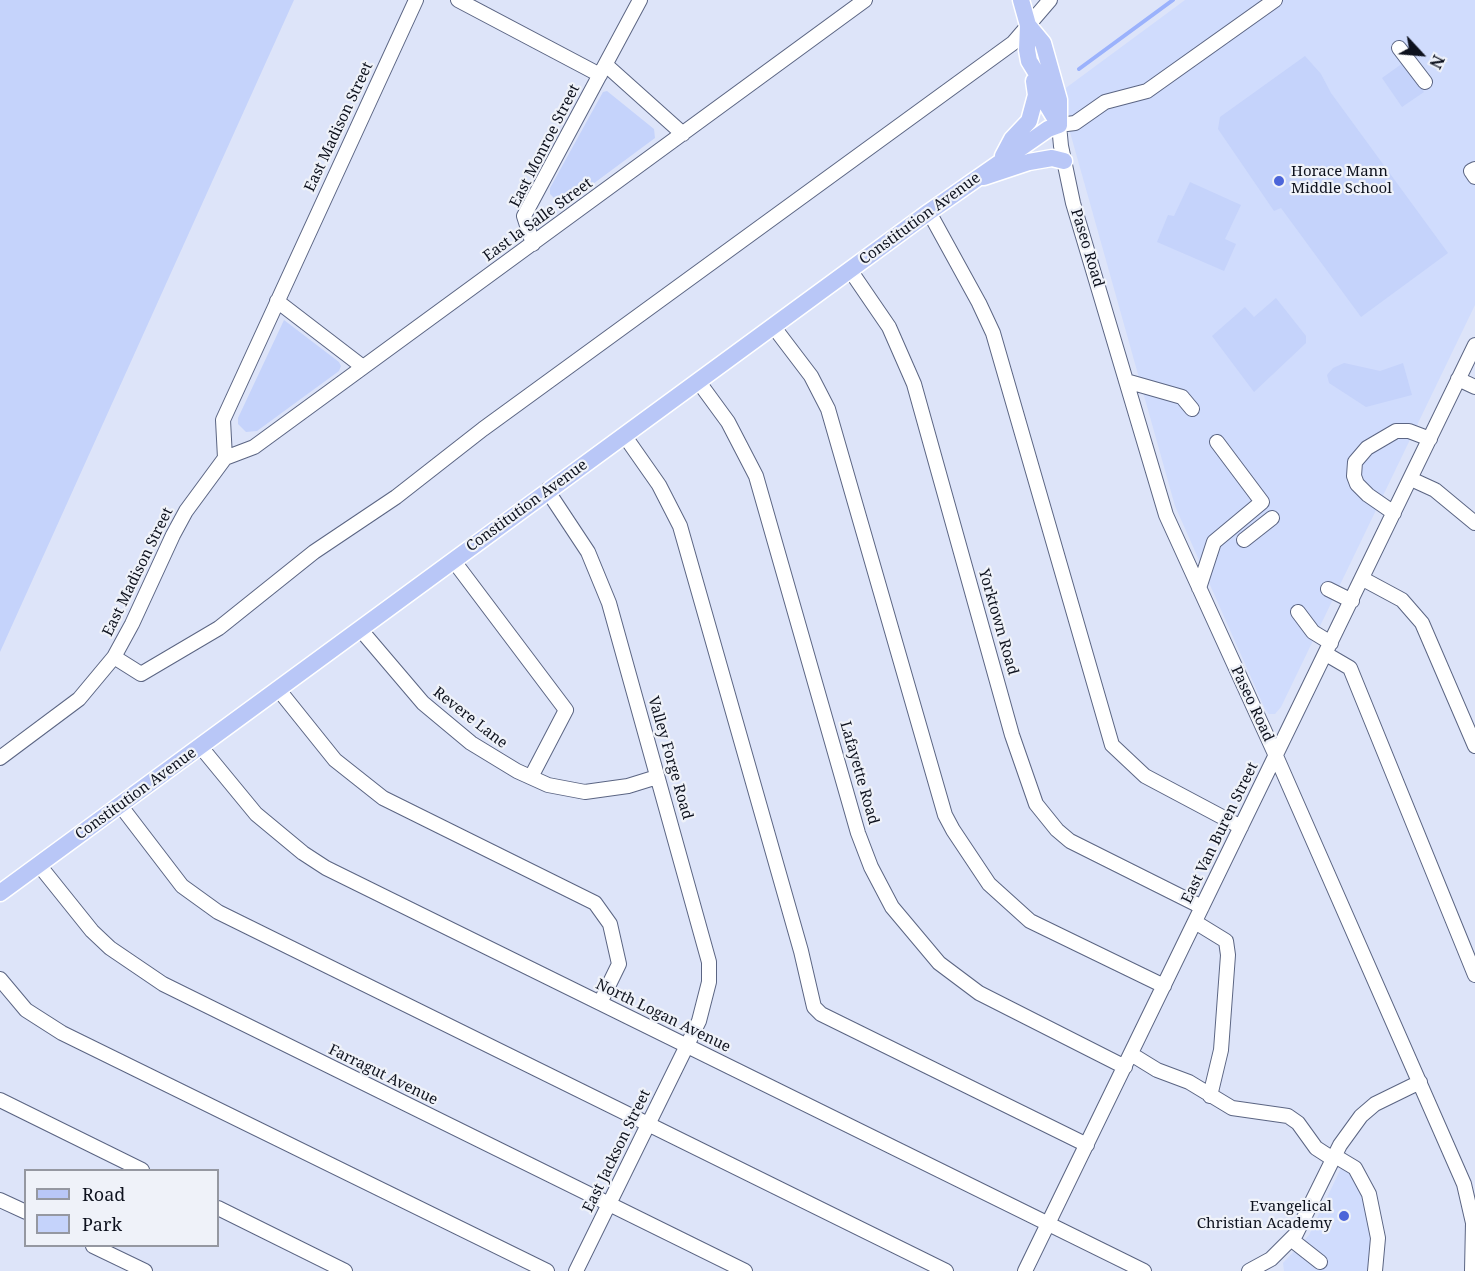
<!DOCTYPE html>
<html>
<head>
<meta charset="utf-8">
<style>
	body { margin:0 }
	#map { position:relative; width:1475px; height:1271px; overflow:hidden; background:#dde4f9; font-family:"Noto Serif",serif }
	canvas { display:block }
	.legend { position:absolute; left:24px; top:1169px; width:195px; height:78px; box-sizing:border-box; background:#eff2f9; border:2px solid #9598a1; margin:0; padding:8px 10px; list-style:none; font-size:18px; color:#0e121e }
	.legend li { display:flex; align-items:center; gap:12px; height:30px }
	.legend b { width:30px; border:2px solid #9598a1 }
	.north { position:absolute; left:1391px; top:24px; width:60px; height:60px; -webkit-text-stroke:4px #eff2f9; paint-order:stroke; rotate:116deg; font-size:16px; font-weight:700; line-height:24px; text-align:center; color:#0e121e }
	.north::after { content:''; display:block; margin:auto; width:21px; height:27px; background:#0e121e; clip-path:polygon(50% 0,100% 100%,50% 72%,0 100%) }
</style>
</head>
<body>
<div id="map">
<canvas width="1475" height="1271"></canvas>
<ul class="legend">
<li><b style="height:8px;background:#b9c7f7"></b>Road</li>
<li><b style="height:16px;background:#c5d3fb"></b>Park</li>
</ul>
<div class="north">N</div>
</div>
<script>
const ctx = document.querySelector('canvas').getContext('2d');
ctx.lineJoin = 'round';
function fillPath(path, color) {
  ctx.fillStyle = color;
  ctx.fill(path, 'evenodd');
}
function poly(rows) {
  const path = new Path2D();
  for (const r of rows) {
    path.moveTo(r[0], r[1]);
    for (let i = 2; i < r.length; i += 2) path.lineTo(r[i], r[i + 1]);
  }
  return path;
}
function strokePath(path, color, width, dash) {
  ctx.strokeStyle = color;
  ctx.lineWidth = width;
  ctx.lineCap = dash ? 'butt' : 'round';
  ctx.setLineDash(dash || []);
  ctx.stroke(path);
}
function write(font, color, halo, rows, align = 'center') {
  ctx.font = font + ' "Noto Serif",serif';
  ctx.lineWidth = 4.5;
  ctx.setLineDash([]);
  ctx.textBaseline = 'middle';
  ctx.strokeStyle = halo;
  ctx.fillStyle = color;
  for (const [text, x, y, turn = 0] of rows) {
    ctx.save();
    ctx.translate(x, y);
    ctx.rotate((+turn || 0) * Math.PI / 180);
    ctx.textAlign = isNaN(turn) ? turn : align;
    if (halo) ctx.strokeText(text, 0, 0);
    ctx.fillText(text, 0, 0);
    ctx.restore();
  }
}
fillPath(poly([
	[1185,0,1475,0,1475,305,1281,707,1275,714,1269,714,1265,709,1175,506,1059,93],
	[1342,1166,1351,1173,1360,1187,1373,1227,1369,1271,1284,1271,1283,1263,1309,1235]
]), '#d0dcfd');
fillPath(poly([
	[0,0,294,0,0,652],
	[1305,56,1321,74,1331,93,1448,253,1361,317,1281,208,1274,211,1218,129,1220,117],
	[1403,63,1424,92,1402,107,1382,78],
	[607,91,654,129,655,138,570,201,558,202,550,194,550,188,603,92],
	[1190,182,1241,205,1225,239,1236,244,1224,271,1157,242,1168,215,1174,216],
	[1276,298,1306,336,1306,343,1254,392,1212,336,1245,307,1254,317],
	[284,320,339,362,341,366,339,371,257,431,246,432,238,424,238,418],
	[1344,363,1380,371,1403,363,1412,395,1366,407,1329,383,1327,375,1333,368]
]), '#c5d3fb');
strokePath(poly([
	[1079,69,1173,0]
]), '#9bb2fc', 4);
const minor = poly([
	[458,0,600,75],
	[1275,0,1147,91,1105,102,1075,123,1059,125,1061,146,1073,203,1166,515,1276,756,1464,1184,1473,1223,1472,1271],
	[1399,48,1425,82],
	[606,65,683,134],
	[1475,169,1471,171,1475,177],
	[929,212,979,303,993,333,1112,745,1145,776,1241,827],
	[533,244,524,216,640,0],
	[850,270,889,327,914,384,1012,735,1036,804,1057,830,1070,841,1202,907],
	[277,301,363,367],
	[773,326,811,376,828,409,945,815,953,830,989,884,1030,921,1164,986],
	[1458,379,1475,387],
	[698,381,728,422,756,476,858,833,871,867,892,907,939,963,979,993,1125,1067],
	[1126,381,1182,397,1192,409],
	[624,435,659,485,680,526,801,951,814,1007,821,1014,1087,1145],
	[225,458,254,447,865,0],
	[1411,479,1435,490,1475,523],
	[547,490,588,552,609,603,709,962,709,982,699,1021,576,1271],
	[1394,513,1368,495,1357,484,1354,476,1355,462,1367,448,1396,431,1409,431,1430,439],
	[1244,540,1272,518],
	[453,560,566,710,531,777],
	[1363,579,1402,600,1422,623,1475,746],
	[1199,588,1214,542,1262,502,1217,442],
	[1328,589,1352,601],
	[1298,612,1313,632,1331,643],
	[360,629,423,703,471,743,517,771,548,785,585,792,628,786,657,777],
	[1326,654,1350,668,1475,975],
	[114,657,141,674,219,628,314,552,396,497,483,429,1013,43,1050,0],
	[278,689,335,760,383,798,595,903,610,924,619,964,600,1003],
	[200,746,256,814,303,853,326,868,1144,1271],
	[0,758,79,699,114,657,132,624,173,535,186,511,225,458,223,420,416,0],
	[120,805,182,886,218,912,946,1271],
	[39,865,92,931,110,948,163,984,745,1271],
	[1195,922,1226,941,1228,955,1221,1050,1210,1096],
	[0,979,26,1010,62,1033,547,1271],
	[1131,1054,1157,1070,1189,1082,1232,1108,1288,1116,1298,1123,1316,1148,1333,1159],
	[0,1100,142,1170],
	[1335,1156,1355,1168,1369,1194,1378,1238,1375,1271],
	[0,1200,26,1212],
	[218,1208,345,1271],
	[1292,1240,1320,1262],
	[93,1246,145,1271],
	[1025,1271,1475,345],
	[1249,1271,1271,1259,1296,1234,1340,1145,1361,1116,1375,1104,1420,1082]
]);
const major = poly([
	[1021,0,1028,25,1027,50,1029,61,1042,82,1047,105,1059,125],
	[1028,25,1043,43,1059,100,1059,124],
	[1003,156,1012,139,1029,121,1036,95,1034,81],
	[984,177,1029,162,1052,158,1064,161],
	[0,893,929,212,1048,129,1059,125]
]);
strokePath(minor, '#5b6583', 16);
strokePath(major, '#fff', 19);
strokePath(minor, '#fff', 14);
strokePath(major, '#b9c7f7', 16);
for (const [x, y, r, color] of [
	[1279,181,6,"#4c65d9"],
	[1344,1216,6,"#4c65d9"]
]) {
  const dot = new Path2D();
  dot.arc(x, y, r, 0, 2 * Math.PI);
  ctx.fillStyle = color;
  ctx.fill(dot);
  strokePath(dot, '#eff2f9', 2);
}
write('15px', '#0e121e', '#eff2f9', [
	["East Madison Street",339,127,-65],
	["East Monroe Street",545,146,-63],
	["Constitution Avenue",920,219,-36],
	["East la Salle Street",538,220,-36],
	["Paseo Road",1087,248,73],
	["Constitution Avenue",527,506,-36],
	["East Madison Street",138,572,-64],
	["Yorktown Road",998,622,74],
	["Paseo Road",1252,704,65],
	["Revere Lane",470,718,38],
	["Valley Forge Road",670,758,74],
	["Lafayette Road",859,773,74],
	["Constitution Avenue",136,794,-36],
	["East Van Buren Street",1220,833,-64],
	["North Logan Avenue",663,1016,26],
	["Farragut Avenue",383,1075,26],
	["East Jackson Street",617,1151,-64]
]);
write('15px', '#0e121e', '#eff2f9', [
	["Horace Mann",1291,172],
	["Middle School",1291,189],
	["Evangelical",1332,1207,"right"],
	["Christian Academy",1332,1224,"right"]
], 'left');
</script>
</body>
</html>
